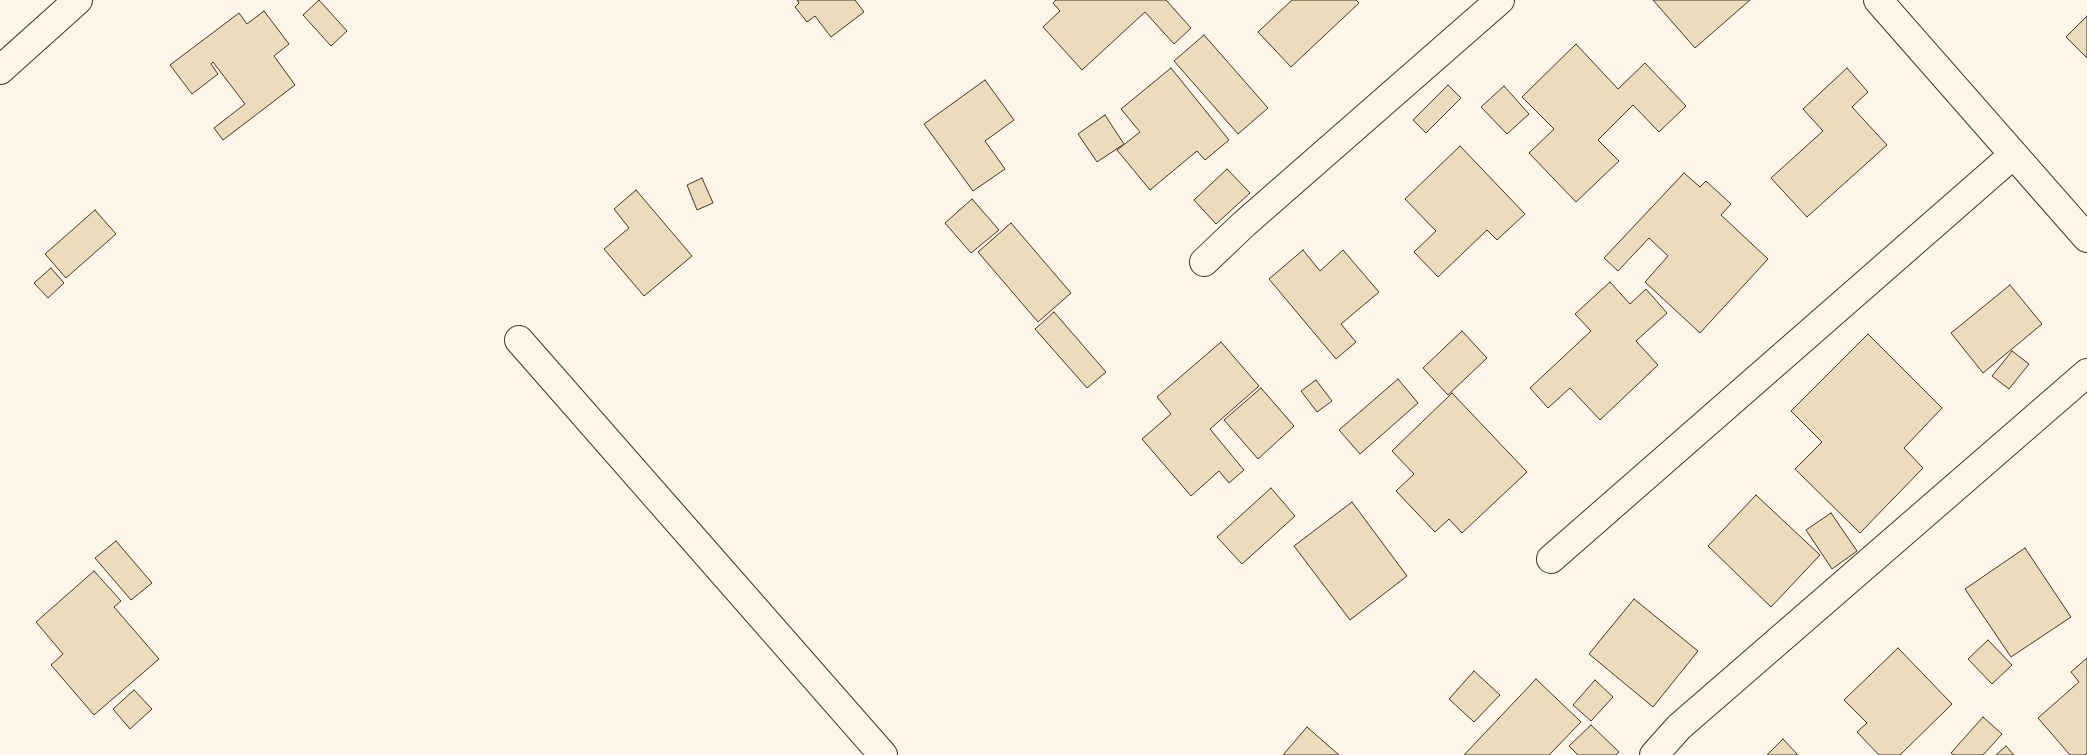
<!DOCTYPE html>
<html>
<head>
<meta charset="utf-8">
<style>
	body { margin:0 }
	canvas { display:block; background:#fbf6e9 }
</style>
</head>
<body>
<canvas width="2087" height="755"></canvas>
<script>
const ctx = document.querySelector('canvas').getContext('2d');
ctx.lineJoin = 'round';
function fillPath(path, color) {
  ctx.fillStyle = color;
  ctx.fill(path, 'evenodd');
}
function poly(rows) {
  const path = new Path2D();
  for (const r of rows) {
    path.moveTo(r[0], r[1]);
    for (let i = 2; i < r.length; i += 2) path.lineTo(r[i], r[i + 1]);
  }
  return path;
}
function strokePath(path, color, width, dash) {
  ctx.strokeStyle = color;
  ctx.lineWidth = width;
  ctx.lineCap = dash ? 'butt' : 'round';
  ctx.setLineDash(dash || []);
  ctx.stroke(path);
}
const building = poly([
	[319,0,347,31,331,46,303,15,319,0],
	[797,0,855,0,864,12,831,37,815,16,807,22,795,7,799,3,797,0],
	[1056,0,1166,0,1191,28,1174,44,1145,12,1082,70,1043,27,1060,11,1053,3,1056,0],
	[1292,0,1356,0,1359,3,1291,67,1258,32,1292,0],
	[1653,0,1750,0,1695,48,1653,0],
	[264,11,289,44,274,56,295,85,223,140,214,128,245,104,213,62,211,64,218,74,192,94,170,65,239,13,247,24,264,11],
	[2087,16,2087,58,2066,37,2087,16],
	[1204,35,1268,108,1238,134,1174,61,1204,35],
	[1576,44,1618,89,1645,63,1686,106,1659,132,1633,105,1598,140,1619,161,1576,202,1529,153,1554,129,1522,97,1576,44],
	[1171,68,1229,140,1205,160,1197,151,1150,190,1117,150,1140,132,1121,109,1171,68],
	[1847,68,1868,92,1852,107,1887,145,1807,217,1771,178,1823,131,1803,109,1847,68],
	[985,80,1014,120,985,141,1005,169,973,191,924,124,985,80],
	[1448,85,1461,98,1426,133,1413,120,1448,85],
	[1504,86,1529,114,1507,134,1481,107,1504,86],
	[1105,115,1124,144,1097,162,1078,134,1105,115],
	[1460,146,1525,214,1497,240,1487,230,1438,277,1414,252,1436,231,1405,199,1460,146],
	[1227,169,1250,193,1216,224,1194,200,1227,169],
	[1684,173,1700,187,1706,181,1731,204,1721,215,1768,259,1700,333,1645,282,1668,256,1649,238,1618,271,1604,258,1684,173],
	[702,178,713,203,697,210,687,185,702,178],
	[636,190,692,256,644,296,604,249,629,228,614,209,636,190],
	[972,199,999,230,971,253,945,223,972,199],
	[95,210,116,234,66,278,45,254,95,210],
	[1011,223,1071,293,1038,322,978,252,1011,223],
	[1303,250,1320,271,1343,250,1379,292,1341,324,1356,342,1336,359,1269,279,1303,250],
	[51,268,64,283,48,298,34,283,51,268],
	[1610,282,1630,304,1646,289,1667,313,1636,341,1658,365,1600,420,1570,388,1548,408,1530,388,1591,331,1575,314,1610,282],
	[2010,285,2042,324,1983,373,1951,333,2010,285],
	[1054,312,1106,372,1087,388,1035,329,1054,312],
	[1462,331,1487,358,1448,395,1423,368,1462,331],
	[1868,334,1942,408,1904,448,1923,468,1860,533,1795,469,1822,442,1791,411,1868,334],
	[1221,342,1259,386,1210,429,1244,470,1229,483,1219,471,1191,496,1142,439,1171,414,1157,397,1221,342],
	[2012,351,2029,364,2009,389,1992,376,2012,351],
	[1398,379,1418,403,1360,454,1339,430,1398,379],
	[1316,380,1332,401,1317,412,1301,391,1316,380],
	[1261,388,1294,426,1258,459,1224,420,1261,388],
	[1452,393,1527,472,1462,533,1449,519,1435,532,1396,491,1414,474,1392,451,1452,393],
	[1271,488,1295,516,1242,564,1217,537,1271,488],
	[1756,495,1820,555,1771,607,1708,546,1756,495],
	[1352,502,1407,576,1350,620,1294,546,1352,502],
	[1831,513,1857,551,1832,569,1806,530,1831,513],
	[116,541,152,583,131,600,95,558,116,541],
	[2025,548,2071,617,2011,657,1965,589,2025,548],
	[94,571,121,601,114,607,159,659,94,715,51,665,63,654,36,622,94,571],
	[1634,599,1698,651,1653,707,1589,654,1634,599],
	[1988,640,2012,665,1992,684,1968,659,1988,640],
	[1898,648,1952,704,1900,755,1879,755,1857,732,1867,723,1844,700,1898,648],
	[2087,658,2087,753,2085,755,2070,755,2038,718,2079,682,2071,672,2087,658],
	[1474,671,1500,695,1474,722,1449,699,1474,671],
	[1536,679,1581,722,1549,755,1464,755,1536,679],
	[1595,680,1613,697,1591,721,1573,705,1595,680],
	[134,690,152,709,130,729,113,709,134,690],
	[1983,717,2002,734,1983,755,1954,755,1951,753,1983,717],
	[1591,725,1619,752,1616,755,1578,755,1569,746,1591,725],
	[1307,727,1339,755,1283,755,1307,727],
	[1783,739,1798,755,1767,755,1783,739],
	[2006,746,2014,755,1996,755,2006,746]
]);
fillPath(building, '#ecdcbc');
strokePath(building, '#4a3520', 1);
const minor = poly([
	[1878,0,2087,238],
	[0,70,78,0],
	[1204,262,1244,224,1500,0],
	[519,340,883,755],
	[1551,559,2013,155],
	[1654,755,1679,727,2087,373]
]);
strokePath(minor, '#4a3520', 30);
strokePath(minor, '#fbf6e9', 28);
</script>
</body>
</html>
